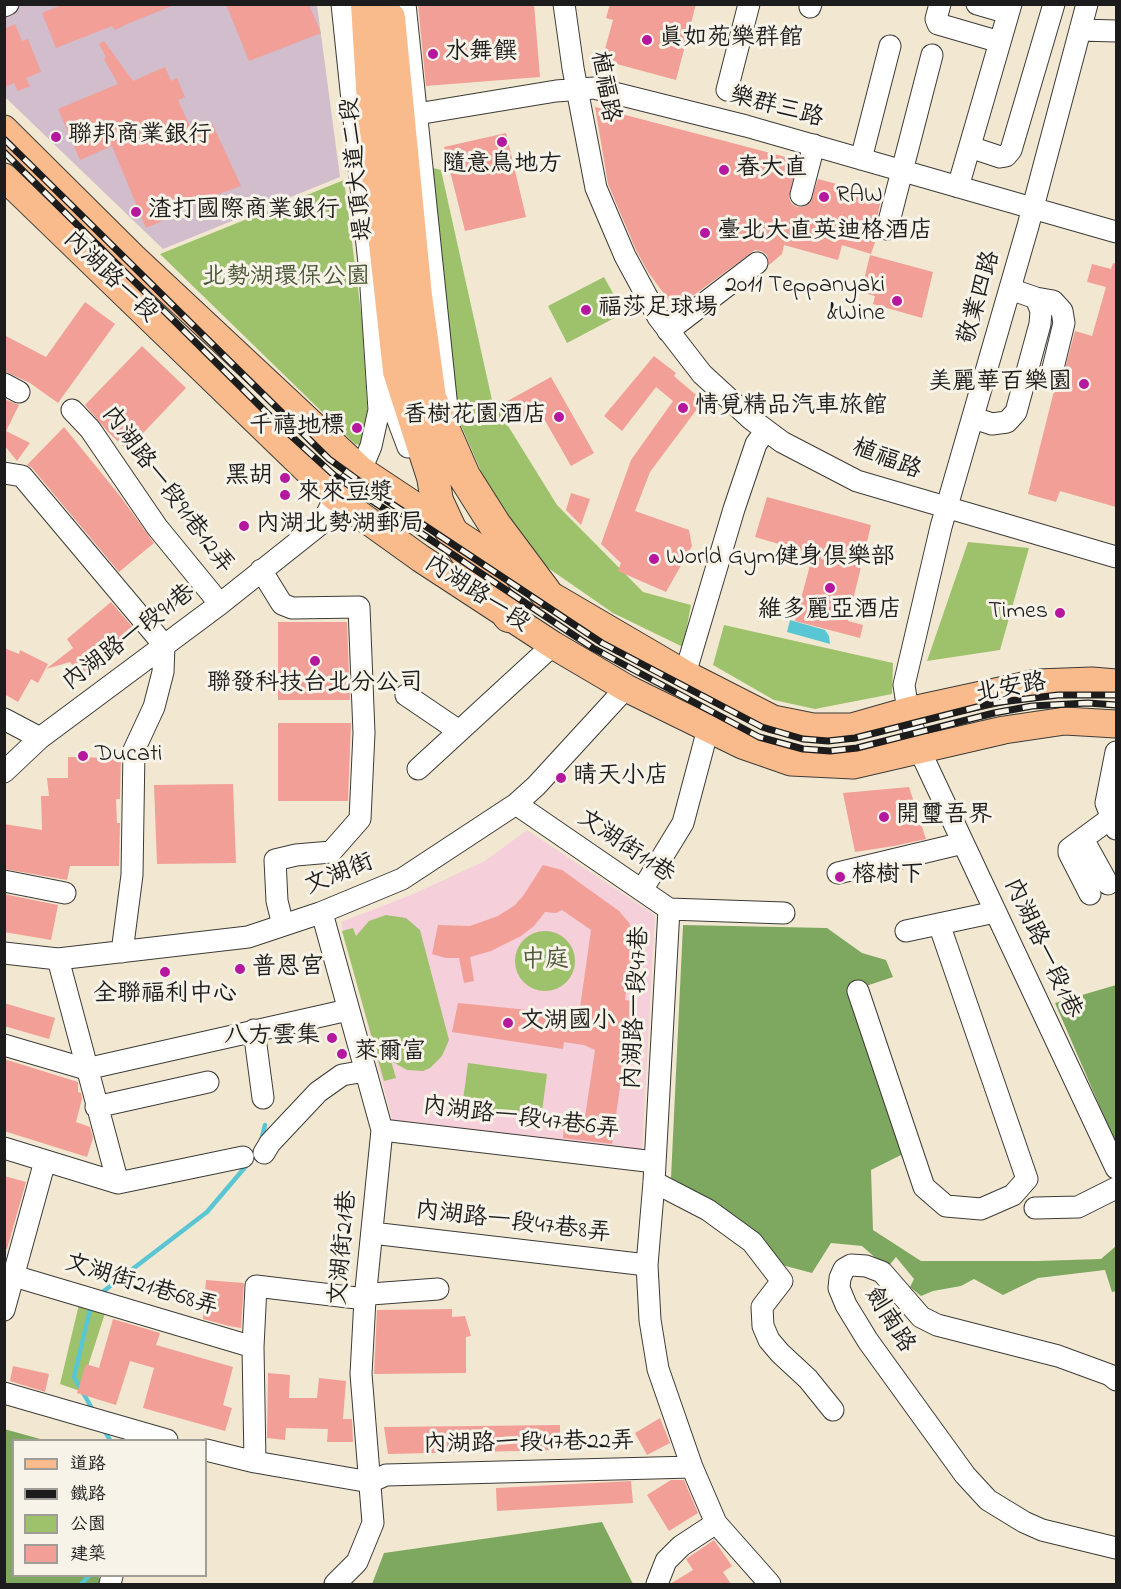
<!DOCTYPE html>
<html>
<head>
<meta charset="utf-8">
<style>
	body { margin:0 }
	#map { position:relative; width:1121px; height:1589px; overflow:hidden; background:#f2e8d1; font-family:"Indie Flower","LXGW WenKai TC",sans-serif }
	canvas { display:block }
	.frame { position:absolute; inset:0; border:6px solid #1c1c1c; pointer-events:none }
	.legend { position:absolute; left:12px; top:1439px; width:195px; height:138px; box-sizing:border-box; background:#f7f3e8; border:2px solid #9f9d96; margin:0; padding:8px 10px; list-style:none; font-size:18px; color:#1c1c1c }
	.legend li { display:flex; align-items:center; gap:12px; height:30px }
	.legend b { width:30px; border:2px solid #9f9d96 }
</style>
</head>
<body>
<div id="map">
<canvas width="1121" height="1589"></canvas>
<div class="frame"></div>
<ul class="legend">
<li><b style="height:8px;background:#fabb8c"></b>道路</li>
<li><b style="height:8px;background:#1c1c1c"></b>鐵路</li>
<li><b style="height:16px;background:#9ec26c"></b>公園</li>
<li><b style="height:16px;background:#f29f98"></b>建築</li>
</ul>
</div>
<script>
const ctx = document.querySelector('canvas').getContext('2d');
ctx.lineJoin = 'round';
function fillPath(path, color) {
  ctx.fillStyle = color;
  ctx.fill(path, 'evenodd');
}
function poly(rows) {
  const path = new Path2D();
  for (const r of rows) {
    if (r.length === 3) {
      path.moveTo(r[0] + r[2], r[1]);
      path.arc(r[0], r[1], r[2], 0, 2 * Math.PI);
      continue;
    }
    path.moveTo(r[0], r[1]);
    for (let i = 2; i < r.length; i += 2) path.lineTo(r[i], r[i + 1]);
  }
  return path;
}
function strokePath(path, color, width, dash) {
  ctx.strokeStyle = color;
  ctx.lineWidth = width;
  ctx.lineCap = dash ? 'butt' : 'round';
  ctx.setLineDash(dash || []);
  ctx.stroke(path);
}
function write(font, color, halo, rows, align = 'center') {
  ctx.font = font + ' "Indie Flower","LXGW WenKai TC",sans-serif';
  ctx.lineWidth = 6;
  ctx.setLineDash([]);
  ctx.textBaseline = 'middle';
  ctx.strokeStyle = halo;
  ctx.fillStyle = color;
  for (const [text, x, y, turn = 0] of rows) {
    ctx.save();
    ctx.translate(x, y);
    ctx.rotate((+turn || 0) * Math.PI / 180);
    ctx.textAlign = isNaN(turn) ? turn : align;
    if (halo) ctx.strokeText(text, 0, 0);
    ctx.fillText(text, 0, 0);
    ctx.restore();
  }
}
fillPath(poly([
	[527,830,655,915,642,1151,393,1123,341,922,411,895,485,861]
]), '#f5cfd9');
fillPath(poly([
	[4,5,317,5,340,177,163,249,5,97]
]), '#d1bdcb');
fillPath(poly([
	[429,167,441,170,492,400,557,505,643,592,691,605,683,647,613,613,541,563,487,485,457,416,443,306],
	[344,180,362,320,369,435,364,446,355,444,160,254],
	[604,277,624,313,567,343,548,306],
	[968,542,1029,548,1000,650,927,661],
	[724,625,893,663,892,694,815,709,774,700,713,665],
	[386,915,406,918,420,930,449,1040,442,1056,430,1068,423,1071,407,1070,391,1061,396,1078,384,1081,342,931,353,928,356,936,369,921],
	[545,961,30],
	[468,1063,547,1074,541,1119,462,1108],
	[81,1296,108,1304,80,1391,60,1384]
]), '#9ec26c');
fillPath(poly([
	[683,925,827,928,862,953,886,960,893,977,854,990,907,1152,871,1170,873,1230,921,1261,1037,1261,1101,1259,1116,1246,1116,1291,1112,1292,1105,1270,1038,1278,1003,1295,974,1279,961,1286,933,1291,921,1296,910,1287,914,1279,896,1257,887,1268,862,1246,831,1243,812,1273,782,1265,703,1196,671,1178],
	[1116,985,1116,1144,1055,1003],
	[4,1429,44,1440,14,1440,14,1576,99,1576,100,1584,5,1584],
	[602,1522,633,1584,372,1584,384,1553]
]), '#7ea860');
fillPath(poly([
	[790,620,825,630,829,636,830,644,787,632]
]), '#5ac6d3');
strokePath(poly([
	[261,1141,265,1125],
	[100,1294,207,1212,258,1152],
	[91,1305,74,1377,94,1412],
	[104,1430,110,1440],
	[82,1584,82,1583,89,1576]
]), '#5ac6d3', 4.5);
fillPath(poly([
	[64,4,174,4,174,5,127,24,115,30,112,26,56,48,42,13],
	[226,4,309,4,321,33,249,61],
	[418,4,534,4,540,77,426,86],
	[610,4,696,4,676,80,602,60,613,20,606,18],
	[15,24,22,41,28,39,41,72,26,78,30,86,18,91,14,83,4,87,4,29],
	[104,41,133,81,165,67,171,81,177,78,185,97,178,100,192,131,212,123,241,186,208,198,179,203,183,212,146,228,112,146,80,160,58,109,118,84,104,59,106,57,99,44],
	[595,107,797,160,789,198,792,204,797,207,804,207,810,203,818,179,882,196,875,226,877,236,871,254,842,245,838,260,784,245,782,254,769,265,767,255,761,251,755,250,675,309,648,272,636,250,608,184],
	[506,133,526,217,465,231,444,147],
	[870,255,933,272,922,318,873,304,875,296,861,292],
	[1113,263,1116,264,1116,507,1060,491,1056,502,1028,494,1055,387,1046,382,1047,379,1056,380,1063,376,1075,331,1092,336,1106,287,1087,282,1092,264,1111,269],
	[85,302,115,324,58,403,30,383,4,371,4,335,46,357],
	[142,346,186,388,127,450,107,431,85,405],
	[654,356,676,373,674,376,703,401,650,472,635,511,689,530,692,546,666,592,618,571,621,563,601,544,631,460,673,401,656,387,622,431,604,416],
	[551,377,594,453,571,466,539,410,513,424,502,404],
	[4,399,19,405,6,431,30,443,17,461,4,445],
	[64,427,120,496,154,543,119,572,32,468,27,465],
	[571,493,590,499,581,525,566,510],
	[767,497,871,525,848,621,863,625,860,638,795,621,813,554,755,537],
	[111,602,136,631,80,675,70,662,46,669,73,648,67,639],
	[278,622,347,622,350,700,278,700],
	[4,648,19,654,20,650,48,664,38,683,31,679,18,702,4,694],
	[278,723,351,723,348,801,278,801],
	[68,757,121,758,120,799,116,799,117,823,120,823,119,866,70,866,67,880,4,869,4,824,42,830,41,796,49,796,47,778,68,778],
	[233,784,236,863,157,864,154,785],
	[909,787,926,839,894,846,855,852,843,793],
	[543,865,562,870,619,911,630,924,632,945,625,1000,632,1001,612,1144,563,1138,565,1114,585,1117,595,1050,584,1045,564,1042,563,1049,452,1032,458,1003,579,1015,591,930,562,910,556,913,545,912,534,926,521,936,491,951,470,957,474,981,464,983,459,958,446,958,432,954,438,925,470,926,498,916,515,905,523,896],
	[4,894,58,905,51,940,4,932],
	[4,1003,55,1018,49,1039,4,1026],
	[4,1059,78,1082,78,1092,81,1093,82,1099,76,1122,90,1127,93,1138,87,1157,4,1131],
	[4,1176,26,1182,7,1249,4,1249],
	[206,1280,244,1283,241,1328,229,1326,203,1319],
	[452,1309,452,1317,465,1316,471,1336,466,1337,466,1373,374,1374,377,1310],
	[113,1319,160,1333,156,1345,233,1367,223,1405,232,1408,225,1431,143,1408,154,1368,130,1361,116,1405,77,1393,86,1364,99,1368],
	[13,1366,49,1374,45,1392,10,1381],
	[268,1373,290,1375,289,1398,317,1398,319,1378,346,1381,343,1419,352,1419,353,1442,327,1442,328,1429,286,1428,285,1440,267,1438],
	[660,1418,670,1443,647,1455,635,1433],
	[560,1425,560,1450,388,1454,384,1427],
	[671,1480,684,1480,698,1513,669,1531,647,1495],
	[631,1481,633,1503,497,1511,496,1488],
	[714,1540,732,1566,723,1572,731,1584,670,1584,693,1570,686,1559]
]), '#f29f98');
const minor = poly([
	[342,4,373,302],
	[405,4,447,408],
	[564,4,573,68,596,188,625,256,658,317,702,374,751,419,782,442,857,481,1116,557],
	[940,4,936,19,938,24,1000,42],
	[977,4,1008,13],
	[1087,4,1028,226,941,527,904,685,908,711,920,751,1116,1168],
	[4,6,8,4],
	[810,7,811,4],
	[1080,30,1116,31],
	[727,90,749,4],
	[417,114,556,91,594,88,746,126,1116,232],
	[970,147,1000,157,1006,156,1011,150,1054,4],
	[861,159,890,46],
	[958,187,1011,4],
	[801,195,814,145],
	[887,229,932,55],
	[1036,298,1053,301,1062,311,1064,323,1053,368],
	[668,331,757,263],
	[386,380,387,391,408,447],
	[4,384,19,392],
	[72,410,90,429,157,527,220,604],
	[974,418,992,424,1007,422,1016,412,1040,324,1041,311,1036,298,1010,289],
	[4,473,22,476,164,645,163,672,154,707,134,750,132,875,122,952],
	[261,570,282,604,292,608,359,607,364,733,360,819,331,852,296,855,275,860,277,901,283,925],
	[685,674,734,509,756,444,766,430],
	[406,695,459,731],
	[4,719,40,738],
	[1116,752,1106,803,1116,829],
	[418,769,553,645],
	[4,772,40,738,220,604,323,522,335,497,361,470,371,446,379,410,371,288],
	[516,804,669,909,784,913],
	[1083,839,1108,884],
	[838,873,963,843],
	[4,881,65,893],
	[642,890,683,823,708,729],
	[1090,894,1069,853,1069,849,1111,818,1116,817],
	[322,913,382,1130,365,1299,361,1374,373,1523,357,1562,335,1584],
	[906,931,995,912],
	[4,953,58,959,248,937,320,913,402,879,516,804,536,786,626,688],
	[58,959,118,1183],
	[858,991,924,1187,946,1206,981,1209,1013,1195,1027,1179,939,924],
	[254,1030,263,1098],
	[4,1045,86,1069,348,1010],
	[96,1107,208,1082],
	[382,1130,655,1162],
	[4,1148,118,1183,243,1157],
	[264,1153,270,1143,318,1092,342,1075,365,1071],
	[654,1182,708,1210,752,1242,782,1281,762,1307,763,1326,769,1340,780,1353,808,1379,833,1410],
	[1035,1208,1078,1207,1116,1188],
	[372,1233,647,1265],
	[14,1276,253,1347],
	[4,1310,45,1161],
	[1116,1380,1110,1375,1058,1356,937,1325,921,1317,882,1272,866,1266,851,1265,844,1269,840,1278,839,1288,846,1305,868,1341,965,1475,988,1500,1024,1522,1042,1530,1116,1548],
	[4,1393,167,1440],
	[206,1450,255,1462,370,1482],
	[255,1462,253,1347,256,1286,365,1299,371,1294,438,1289],
	[370,1482,386,1475,692,1467],
	[716,1523,770,1584],
	[110,1584,112,1576],
	[657,1584,666,1561,681,1546,716,1523,692,1467,658,1369,650,1320,647,1265,654,1182,669,909]
]);
const major = poly([
	[4,129,133,257,361,470,545,592,685,674,773,719,813,727,852,727,908,711,1037,683,1092,681,1116,683],
	[4,177,335,497,420,558,553,645,626,688,742,745,791,762,853,765,1004,730,1065,721,1116,724]
]);
const highway = poly([
	[367,4,377,170,399,371,433,477,437,501,450,529,509,616],
	[389,18,416,296,430,398,464,476,495,525,545,592]
]);
strokePath(minor, '#3c3b37', 23);
strokePath(major, '#3c3b37', 29);
strokePath(highway, '#3c3b37', 34);
strokePath(minor, '#fff', 21);
strokePath(major, '#fabb8c', 27);
strokePath(highway, '#fabb8c', 32);
const rail = poly([
	[4,139,329,459,380,496,602,643,762,727,803,739,828,741,855,738,993,703,1058,695,1116,695],
	[4,152,277,423,335,476,593,648,759,737,803,749,830,751,857,748,994,713,1032,706,1088,703,1116,705]
]);
strokePath(rail, '#1c1c1c', 7);
strokePath(rail, '#f7f3e8', 4.5, [14]);
for (const [x, y, r, color] of [
	[647,40,6,"#b5179e"],
	[433,54,6,"#b5179e"],
	[56,137,6,"#b5179e"],
	[502,142,6,"#b5179e"],
	[724,170,6,"#b5179e"],
	[824,197,6,"#b5179e"],
	[136,212,6,"#b5179e"],
	[705,233,6,"#b5179e"],
	[897,301,6,"#b5179e"],
	[586,310,6,"#b5179e"],
	[1084,384,6,"#b5179e"],
	[683,408,6,"#b5179e"],
	[559,417,6,"#b5179e"],
	[357,428,6,"#b5179e"],
	[285,478,6,"#b5179e"],
	[285,495,6,"#b5179e"],
	[244,526,6,"#b5179e"],
	[654,559,6,"#b5179e"],
	[830,588,6,"#b5179e"],
	[1060,613,6,"#b5179e"],
	[315,661,6,"#b5179e"],
	[83,756,6,"#b5179e"],
	[561,778,6,"#b5179e"],
	[884,817,6,"#b5179e"],
	[840,877,6,"#b5179e"],
	[240,969,6,"#b5179e"],
	[165,972,6,"#b5179e"],
	[508,1023,6,"#b5179e"],
	[332,1038,6,"#b5179e"],
	[342,1054,6,"#b5179e"]
]) {
  const dot = new Path2D();
  dot.arc(x, y, r, 0, 2 * Math.PI);
  ctx.fillStyle = color;
  ctx.fill(dot);
  strokePath(dot, '#f7f3e8', 2);
}
write('24px', '#1c1c1c', '#f7f3e8', [
	["真如苑樂群館",659,40],
	["水舞饌",445,54],
	["聯邦商業銀行",68,137],
	["隨意鳥地方",502,166,"center"],
	["春大直",736,170],
	["RAW",836,197],
	["渣打國際商業銀行",148,212],
	["臺北大直英迪格酒店",717,233],
	["2011 Teppanyaki",885,287,"right"],
	["&Wine",885,315,"right"],
	["福莎足球場",598,310],
	["美麗華百樂園",1072,384,"right"],
	["情覓精品汽車旅館",695,408],
	["香樹花園酒店",547,417,"right"],
	["千禧地標",345,428,"right"],
	["黑胡",273,478,"right"],
	["來來豆漿",297,495],
	["內湖北勢湖郵局",256,526],
	["World Gym健身俱樂部",666,559],
	["維多麗亞酒店",830,612,"center"],
	["Times",1048,613,"right"],
	["聯發科技台北分公司",315,685,"center"],
	["Ducati",95,756],
	["晴天小店",573,778],
	["開璽吾界",896,817],
	["榕樹下",852,877],
	["普恩宮",252,969],
	["全聯福利中心",165,996,"center"],
	["文湖國小",520,1023],
	["八方雲集",320,1038,"right"],
	["萊爾富",354,1054]
], 'left');
write('24px', '#1c1c1c', '#f7f3e8', [
	["植福路",603,87,80],
	["樂群三路",776,109,15],
	["堤頂大道二段",359,169,-96],
	["內湖路一段",109,278,44],
	["敬業四路",981,298,-74],
	["植福路",886,461,21],
	["內湖路一段91巷12弄",166,491,53],
	["內湖路一段",476,595,33],
	["內湖路一段91巷",130,639,-37],
	["北安路",1011,690,-10],
	["文湖街11巷",625,848,34],
	["文湖街",340,876,-22],
	["內湖路一段1巷",1041,949,65],
	["內湖路一段47巷",638,1008,-87],
	["內湖路一段47巷6弄",521,1120,7],
	["內湖路一段47巷8弄",513,1224,7],
	["文湖街21巷",345,1248,-85],
	["文湖街21巷68弄",141,1287,17],
	["劍南路",888,1321,58],
	["內湖路一段47巷22弄",529,1445,-1]
]);
write('24px', '#4a5638', '#f7f3e8', [
	["北勢湖環保公園",286,279],
	["中庭",545,962]
]);
</script>
</body>
</html>
